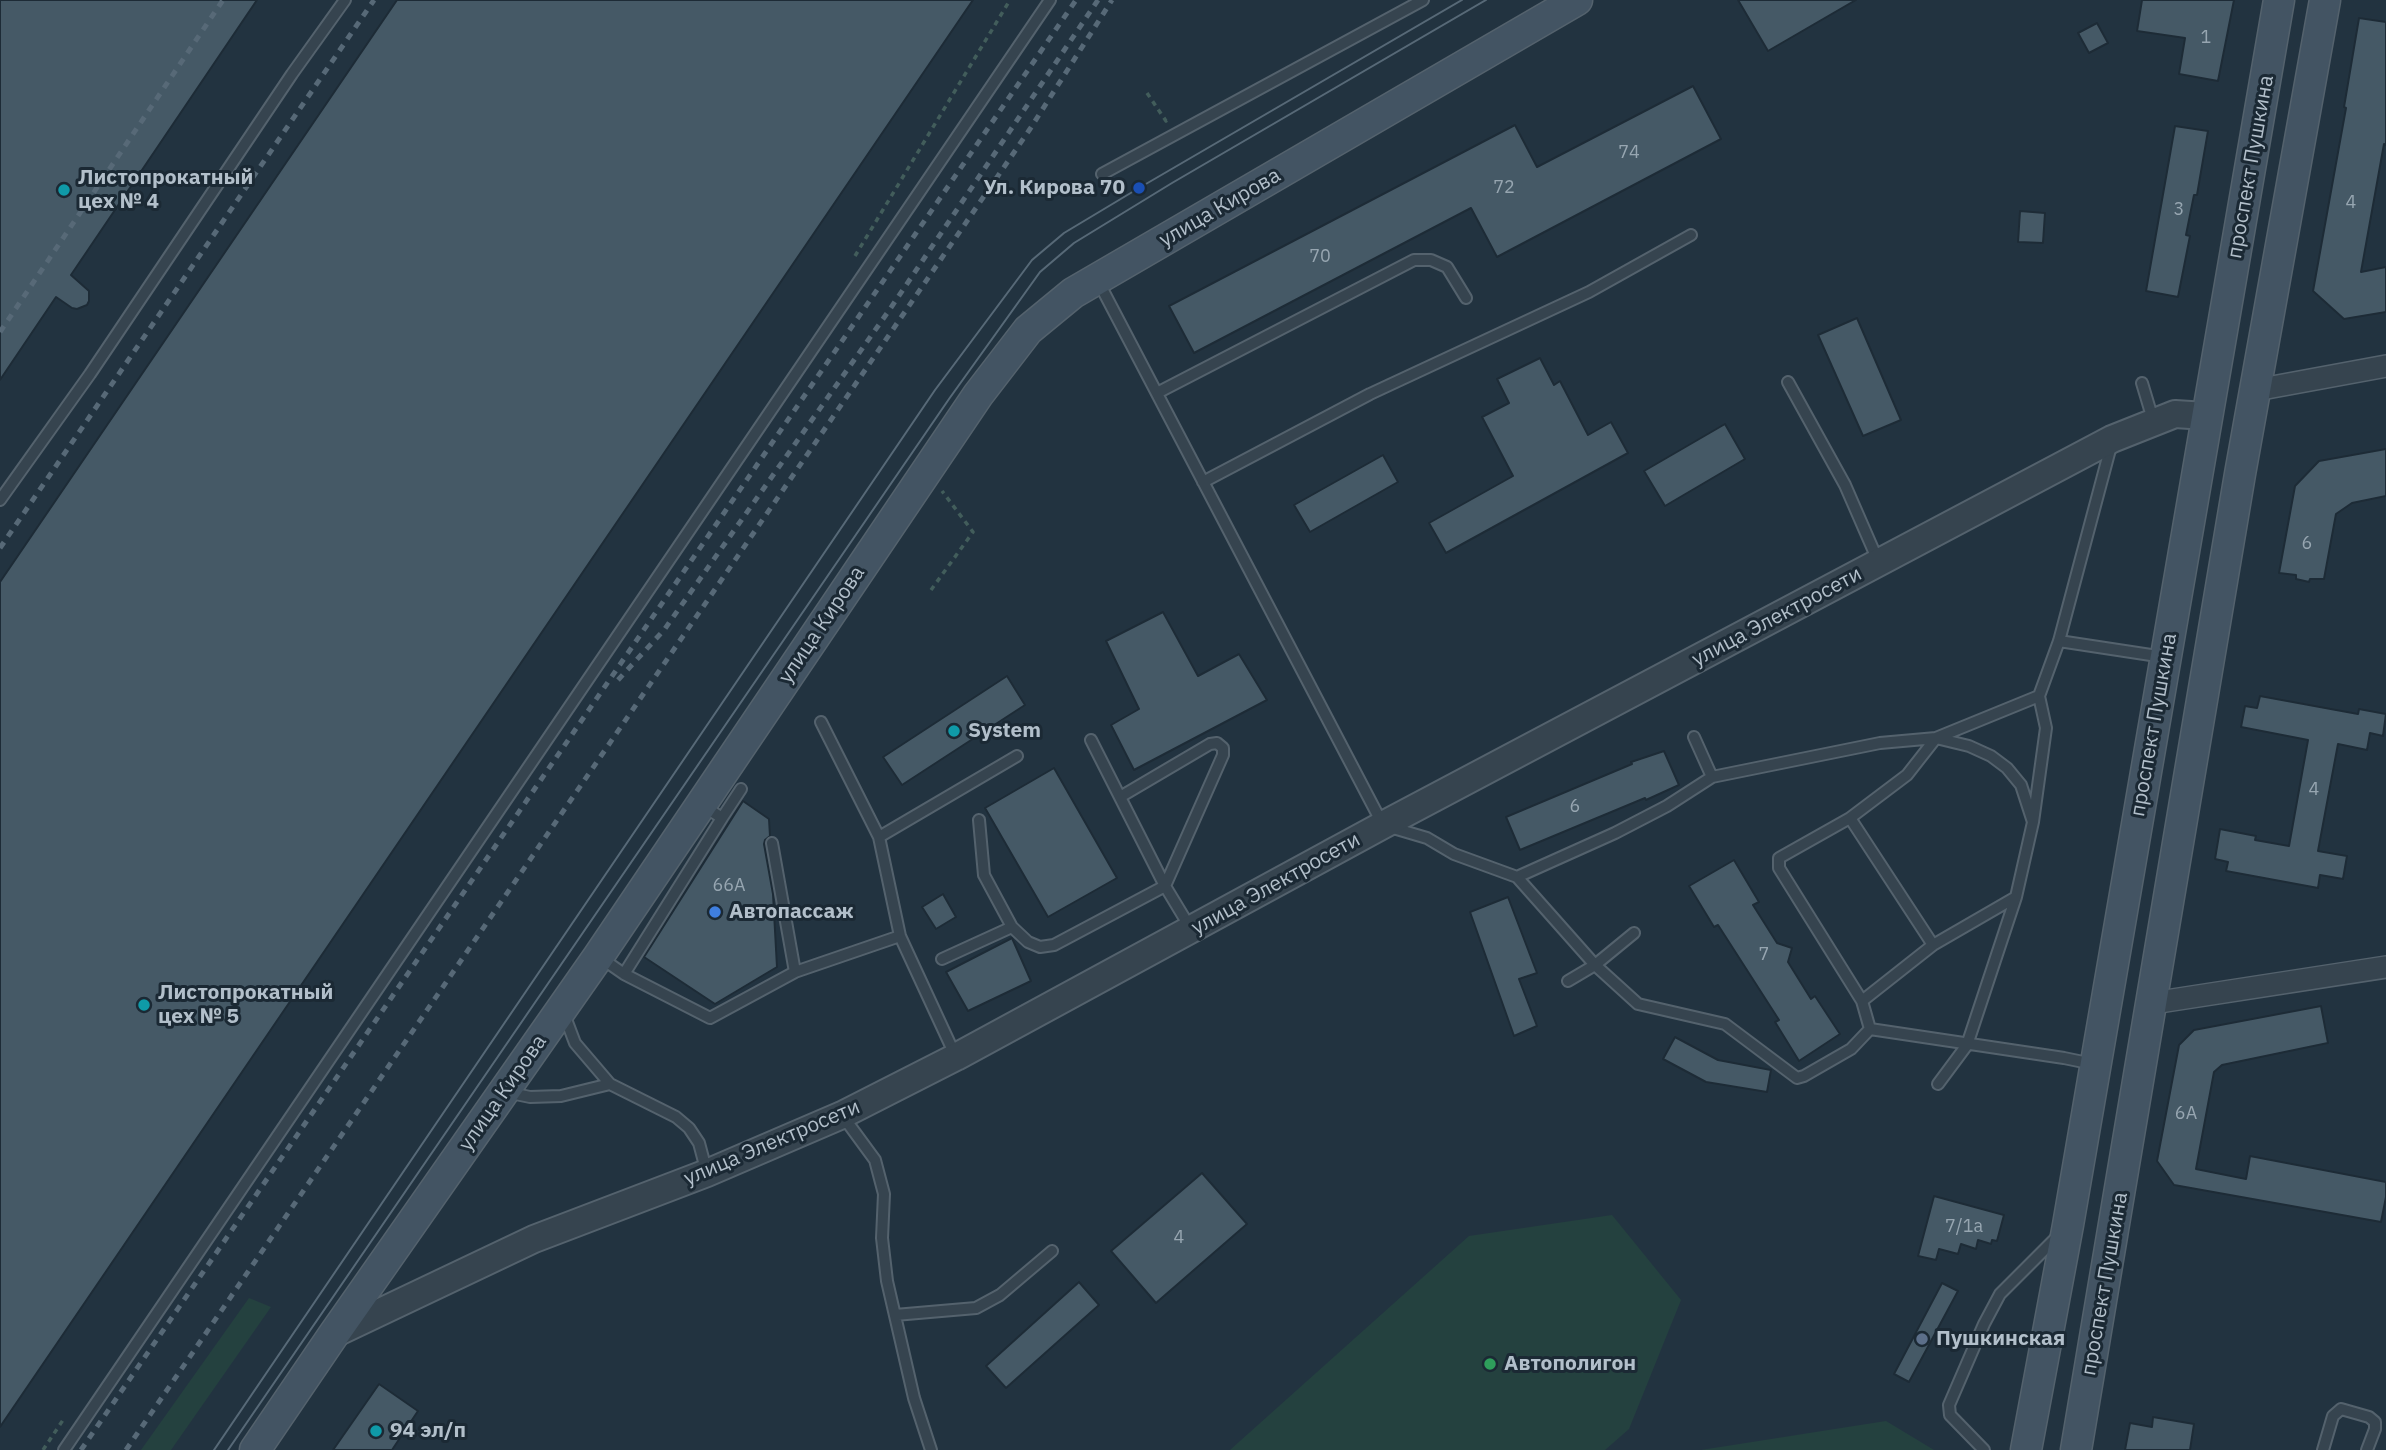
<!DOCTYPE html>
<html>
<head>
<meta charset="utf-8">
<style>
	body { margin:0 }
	canvas { display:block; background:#223340 }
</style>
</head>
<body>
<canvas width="2386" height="1450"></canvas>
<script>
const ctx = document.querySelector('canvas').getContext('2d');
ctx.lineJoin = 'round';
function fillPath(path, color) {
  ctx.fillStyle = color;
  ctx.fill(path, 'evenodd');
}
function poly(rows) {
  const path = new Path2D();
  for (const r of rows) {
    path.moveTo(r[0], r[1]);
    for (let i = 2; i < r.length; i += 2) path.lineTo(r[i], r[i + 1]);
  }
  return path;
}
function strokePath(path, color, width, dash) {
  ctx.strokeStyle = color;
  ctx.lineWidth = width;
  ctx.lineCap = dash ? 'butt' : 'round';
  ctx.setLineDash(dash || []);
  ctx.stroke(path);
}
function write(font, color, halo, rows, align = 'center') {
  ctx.font = font + ' "IBM Plex Sans",sans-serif';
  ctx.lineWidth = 6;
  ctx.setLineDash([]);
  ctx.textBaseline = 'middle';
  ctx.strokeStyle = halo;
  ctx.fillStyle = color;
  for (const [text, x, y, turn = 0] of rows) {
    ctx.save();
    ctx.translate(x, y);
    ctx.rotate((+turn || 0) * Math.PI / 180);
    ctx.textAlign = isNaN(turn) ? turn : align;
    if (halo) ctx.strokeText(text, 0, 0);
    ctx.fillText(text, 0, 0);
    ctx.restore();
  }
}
fillPath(poly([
	[1612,1215,1681,1300,1629,1429,1605,1450,1230,1450,1469,1236],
	[249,1298,271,1307,171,1450,141,1450],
	[1886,1421,1934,1450,1701,1450]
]), '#24413f');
const building = poly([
	[0,0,257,0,71,275,89,291,89,301,87,305,77,309,72,308,56,297,0,380,0,0],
	[397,0,973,0,0,1427,0,582,397,0],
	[1738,0,1856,0,1768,51,1738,0],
	[2142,0,2234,0,2218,81,2179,74,2185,38,2137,31,2142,0],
	[2359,18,2386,22,2386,145,2384,144,2361,272,2386,267,2386,312,2344,319,2313,291,2346,108,2344,107,2359,18],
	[2097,23,2108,43,2089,53,2078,33,2097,23],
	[1693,86,1721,139,1497,257,1471,208,1194,353,1169,306,1515,125,1537,167,1693,86],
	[2175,126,2208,131,2197,195,2194,195,2186,235,2190,236,2178,297,2146,291,2175,126],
	[2020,211,2045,213,2043,243,2018,242,2020,211],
	[1857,318,1901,420,1863,436,1818,335,1857,318],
	[1540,358,1554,385,1560,381,1588,435,1611,422,1628,453,1446,553,1429,523,1513,476,1482,417,1509,403,1497,379,1540,358],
	[1725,424,1745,459,1665,506,1644,471,1725,424],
	[2386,449,2386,496,2352,503,2336,514,2324,579,2310,579,2309,582,2296,579,2296,575,2279,573,2295,486,2319,461,2386,449],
	[1383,455,1398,482,1310,532,1294,505,1383,455],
	[1163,612,1198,676,1239,654,1267,700,1134,770,1111,725,1139,709,1106,641,1163,612],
	[1007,676,1025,705,902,785,883,757,1007,676],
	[2260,696,2358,714,2359,709,2386,714,2383,736,2370,733,2367,750,2338,744,2318,851,2347,856,2343,879,2320,875,2318,888,2226,871,2228,862,2215,859,2220,829,2256,836,2255,840,2289,846,2308,740,2241,727,2245,706,2257,708,2260,696],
	[1664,751,1679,785,1646,800,1645,798,1520,850,1506,817,1632,764,1631,762,1664,751],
	[1054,768,1117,878,1048,917,985,808,1054,768],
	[743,801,769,819,770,836,765,840,764,844,773,894,777,967,715,1004,644,957,743,801],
	[1734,860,1759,902,1753,905,1777,943,1792,948,1788,962,1811,999,1815,996,1840,1034,1799,1061,1775,1022,1779,1020,1718,925,1714,927,1689,886,1734,860],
	[943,894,956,917,936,929,922,907,943,894],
	[1508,897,1537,973,1519,979,1537,1026,1514,1036,1470,912,1508,897],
	[1012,938,1031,981,968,1011,946,972,1012,938],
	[2321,1006,2328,1043,2222,1065,2214,1072,2196,1169,2246,1179,2250,1156,2386,1182,2386,1197,2381,1222,2174,1185,2157,1161,2179,1045,2194,1030,2321,1006],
	[1675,1037,1718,1060,1771,1070,1767,1092,1706,1082,1663,1059,1675,1037],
	[1202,1173,1247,1224,1156,1303,1111,1251,1202,1173],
	[1934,1196,2004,1215,1997,1241,1992,1240,1991,1244,1978,1240,1976,1249,1961,1244,1958,1254,1939,1249,1936,1260,1918,1256,1934,1196],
	[1079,1282,1099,1305,1006,1388,986,1366,1079,1282],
	[1942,1283,1958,1291,1909,1382,1894,1374,1942,1283],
	[379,1384,418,1411,392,1450,333,1450,379,1384],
	[2153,1417,2194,1424,2190,1450,2125,1450,2130,1423,2152,1427,2153,1417]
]);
fillPath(building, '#455966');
strokePath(building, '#1d2b36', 2);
const service = poly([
	[1102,174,1423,0],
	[1098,281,1383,825,1427,838,1454,854,1517,877,1615,833,1667,806,1712,777,1880,743,1936,738,1969,746,1991,756,2007,768,2021,785,2033,822],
	[1788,382,1845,485,1879,563],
	[2142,383,2154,423],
	[1157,393,1414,260,1431,260,1447,267,1466,298],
	[1203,482,1370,394,1589,292,1691,235],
	[0,500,90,374,292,74,345,0],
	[2059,641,2164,657],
	[821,722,879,837,900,936,956,1057],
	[1694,737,1712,777],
	[1091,740,1165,886,1191,929],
	[722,818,741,789],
	[1850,818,1933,945,1862,1001,1779,868,1779,858,1850,818,1907,775,1936,738,2039,696],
	[979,820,984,875,1012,927,1028,942,1040,947,1054,945,1165,886,1223,755,1223,748,1217,743,1210,744,1120,797],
	[879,837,1017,756],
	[1517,877,1595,965,1638,1004,1725,1024,1797,1078,1804,1076,1851,1049,1870,1029,2064,1058,2093,1064],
	[1933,945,2016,897],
	[601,958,624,974,722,818,702,805],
	[942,959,1012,927],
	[795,972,900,936],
	[624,974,710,1018,795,972,772,843],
	[1568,981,1595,965,1634,933],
	[1862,1001,1870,1029],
	[564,1014,575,1043,610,1084,676,1117,689,1128,699,1143,707,1173],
	[1938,1084,1967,1045,2016,897,2033,822,2046,728,2039,696,2059,641,2112,442],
	[506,1092,530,1097,561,1096,610,1084],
	[842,1115,875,1160,884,1194,882,1238,887,1281,914,1398,931,1450],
	[895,1315,976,1308,1000,1295,1052,1251],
	[64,1450,1050,0],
	[1984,1450,1950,1415,1949,1405,1984,1324,2000,1294,2059,1235],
	[2323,1450,2333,1416,2341,1409,2369,1417,2375,1422,2375,1429,2367,1450]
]);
const minor = poly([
	[2256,390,2386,366],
	[2153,1003,2386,967]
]);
const tertiary = poly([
	[334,1334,534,1239,707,1173,842,1115,956,1057,1383,825,2112,439,2175,414,2206,416]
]);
const secondary = poly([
	[255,1450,334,1334,598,957,978,395,1028,330,1073,293,1577,0],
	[2026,1450,2068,1225,2279,0],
	[2076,1450,2240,474,2325,0]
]);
strokePath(service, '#54626d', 14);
strokePath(minor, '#54626d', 24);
strokePath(tertiary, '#54626d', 30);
strokePath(secondary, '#54626d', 33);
strokePath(poly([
	[1147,93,1166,121,1169,119],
	[855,256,1010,0],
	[931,590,973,532,942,491],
	[43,1450,63,1420]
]), '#425d5b', 3.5, [5, 5]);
strokePath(service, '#36444f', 10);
strokePath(minor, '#36444f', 21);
strokePath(tertiary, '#36444f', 26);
strokePath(secondary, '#435463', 30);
strokePath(poly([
	[214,1450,935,390,1032,260,1064,233,1139,188,1462,0],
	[228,1450,949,399,1040,272,1074,243,1172,183,1486,0]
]), '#576977', 2);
strokePath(poly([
	[0,332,223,0],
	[0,548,374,0],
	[618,680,664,630,890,309,1098,0],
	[81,1450,1076,0],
	[126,1450,1030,129,1112,0]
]), '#576977', 5, [7, 7]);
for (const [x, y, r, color] of [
	[1139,188,7,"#1a4fb4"],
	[64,190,7,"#0f9aa8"],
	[954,731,7,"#0f9aa8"],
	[715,912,7,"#3f7fe0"],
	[144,1005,7,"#0f9aa8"],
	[1922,1339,7,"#5c6f8a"],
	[1490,1364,7,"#2e9e5b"],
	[376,1431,7,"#0f9aa8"]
]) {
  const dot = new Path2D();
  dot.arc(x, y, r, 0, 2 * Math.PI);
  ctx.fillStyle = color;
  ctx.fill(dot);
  strokePath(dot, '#1b2934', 2.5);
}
write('18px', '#97a6b1', null, [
	["1",2206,38],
	["74",1629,153],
	["72",1504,188],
	["4",2351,203],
	["3",2179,210],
	["70",1320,257],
	["6",2307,544],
	["4",2314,790],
	["6",1575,807],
	["66А",729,886],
	["7",1764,955],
	["6А",2186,1114],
	["7/1а",1964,1227],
	["4",1179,1238]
]);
write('21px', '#b2bfca', '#1b2934', [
	["проспект Пушкина",2251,167,-80],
	["улица Кирова",1220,208,-30],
	["улица Электросети",1777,617,-28],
	["улица Кирова",822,625,-56],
	["проспект Пушкина",2154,725,-80],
	["улица Электросети",1276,884,-29],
	["улица Кирова",503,1093,-55],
	["улица Электросети",772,1143,-23],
	["проспект Пушкина",2105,1284,-80]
]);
write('bold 21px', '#b2bfca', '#1b2934', [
	["Листопрокатный",78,178],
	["цех № 4",78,202],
	["Ул. Кирова 70",1125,188,"right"],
	["System",968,731],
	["Автопассаж",729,912],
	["Листопрокатный",158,993],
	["цех № 5",158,1017],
	["Пушкинская",1936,1339],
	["Автополигон",1504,1364],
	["94 эл/п",390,1431]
], 'left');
</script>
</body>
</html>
